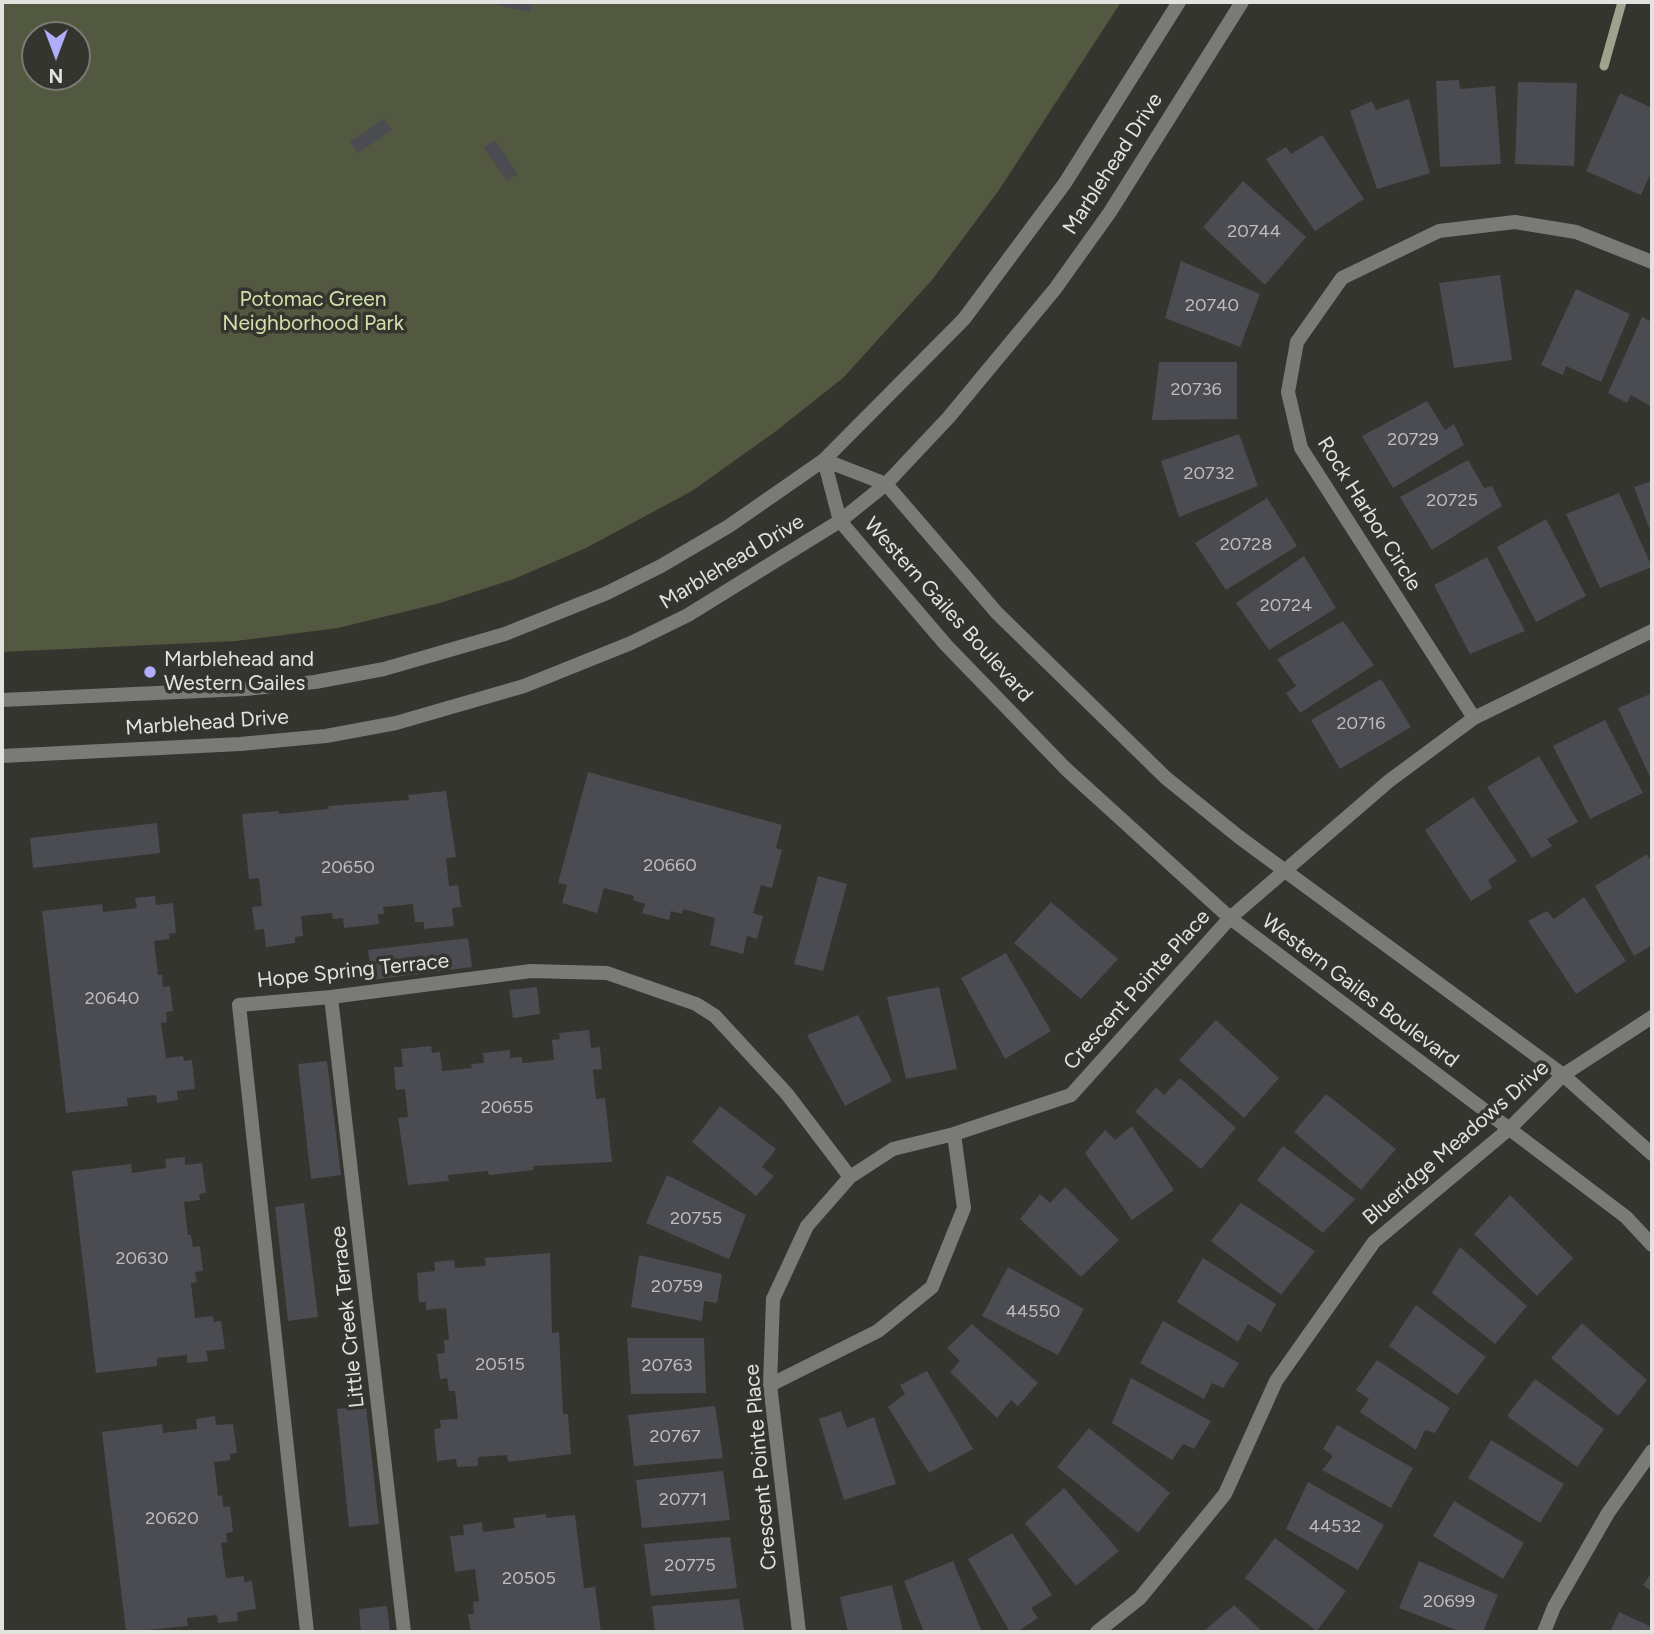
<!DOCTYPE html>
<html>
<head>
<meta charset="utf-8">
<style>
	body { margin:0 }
	#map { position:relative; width:1654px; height:1634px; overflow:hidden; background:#33352e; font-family:Figtree,sans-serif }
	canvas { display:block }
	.frame { position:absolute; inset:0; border:4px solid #e2e3df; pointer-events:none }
	.north { position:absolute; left:21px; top:21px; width:70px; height:70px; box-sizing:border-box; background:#33352e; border:2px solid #797b75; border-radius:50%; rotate:180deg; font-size:19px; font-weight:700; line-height:28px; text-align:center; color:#e2e3df }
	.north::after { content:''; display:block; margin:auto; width:24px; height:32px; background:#b1adfa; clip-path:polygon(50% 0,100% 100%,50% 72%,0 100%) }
</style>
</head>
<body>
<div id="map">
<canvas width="1654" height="1634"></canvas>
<div class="frame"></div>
<div class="north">N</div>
</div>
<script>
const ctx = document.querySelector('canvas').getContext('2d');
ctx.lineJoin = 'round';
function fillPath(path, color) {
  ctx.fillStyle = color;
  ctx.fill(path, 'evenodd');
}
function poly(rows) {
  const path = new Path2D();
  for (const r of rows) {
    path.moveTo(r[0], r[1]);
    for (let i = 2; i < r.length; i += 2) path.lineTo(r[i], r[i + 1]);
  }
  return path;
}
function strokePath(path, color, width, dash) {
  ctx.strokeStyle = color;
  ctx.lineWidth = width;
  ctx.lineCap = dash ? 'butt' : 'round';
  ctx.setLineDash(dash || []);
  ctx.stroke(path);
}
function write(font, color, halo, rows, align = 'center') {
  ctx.font = font + ' Figtree,sans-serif';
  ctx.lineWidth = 7;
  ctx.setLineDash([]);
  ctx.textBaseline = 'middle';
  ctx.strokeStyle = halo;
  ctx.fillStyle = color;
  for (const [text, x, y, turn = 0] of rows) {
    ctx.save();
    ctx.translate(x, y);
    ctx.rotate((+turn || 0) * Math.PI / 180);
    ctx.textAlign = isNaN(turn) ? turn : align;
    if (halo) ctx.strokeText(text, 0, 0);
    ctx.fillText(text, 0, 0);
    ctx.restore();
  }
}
fillPath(poly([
	[2,2,1121,2,999,190,932,280,843,378,776,431,692,491,586,548,514,579,440,603,338,628,236,641,2,652],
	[35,35,77,35,77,77,35,77]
]), '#535940');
strokePath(poly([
	[1604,66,1622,2]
]), '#9ea38e', 9);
fillPath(poly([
	[497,2,532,2,530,12,497,5],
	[1459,80,1460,89,1495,86,1501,164,1440,167,1436,81],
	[1518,82,1577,83,1574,166,1515,164],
	[1620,93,1652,108,1652,170,1641,195,1586,171],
	[1409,99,1430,173,1377,189,1350,111,1372,101,1376,110],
	[384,119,392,130,358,153,350,142],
	[1322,135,1364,199,1315,231,1266,159,1286,147,1291,154],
	[495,140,518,174,507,181,484,148],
	[1243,181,1306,237,1265,285,1203,227],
	[1181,261,1260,294,1240,347,1165,318],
	[1500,275,1512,360,1454,368,1439,283],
	[1576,289,1630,314,1601,382,1566,366,1563,375,1541,365],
	[1642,317,1652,322,1652,407,1631,395,1627,403,1608,393],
	[1159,362,1237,362,1237,419,1152,420],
	[1427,401,1445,430,1454,424,1464,445,1393,488,1362,436],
	[1239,434,1258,486,1179,517,1161,461],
	[1468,460,1484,488,1492,486,1502,506,1432,550,1400,497],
	[1652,481,1652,536,1634,487],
	[1619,493,1652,567,1600,588,1566,514],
	[1267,498,1297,546,1226,590,1195,543],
	[1546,519,1586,596,1536,622,1497,547],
	[1304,556,1336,608,1269,650,1236,603],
	[1487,557,1525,631,1470,654,1434,585],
	[1343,621,1374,665,1300,713,1286,693,1296,686,1277,659],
	[1381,679,1411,727,1340,769,1311,720],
	[1652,693,1652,781,1618,708],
	[1605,720,1643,793,1590,819,1553,746],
	[1539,756,1578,822,1547,839,1552,846,1532,858,1487,787],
	[588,772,782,825,776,848,782,850,772,888,761,885,753,913,763,916,757,939,747,936,743,954,710,945,715,918,683,909,682,914,671,911,669,920,642,913,645,904,633,900,634,896,604,888,597,913,562,903,567,885,558,883],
	[446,791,456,857,446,858,449,886,458,885,461,907,452,908,454,926,424,929,424,922,415,922,413,904,383,907,384,914,378,914,379,924,344,928,343,918,333,919,332,913,301,916,303,936,295,937,295,943,266,947,264,929,255,930,252,907,262,906,259,878,249,879,242,814,279,811,279,814,329,809,328,806,409,800,408,795],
	[1473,797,1517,861,1488,880,1492,888,1471,901,1425,830],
	[157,823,160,853,33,868,30,838],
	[1647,854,1652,864,1652,945,1634,956,1595,886],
	[818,876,847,884,823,971,794,964],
	[155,896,156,905,173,903,176,933,169,934,170,939,154,941,158,975,162,975,163,987,170,986,173,1011,166,1012,167,1022,161,1023,166,1058,183,1056,184,1061,192,1060,195,1089,177,1091,178,1100,157,1103,156,1095,127,1098,128,1106,66,1113,42,911,102,904,103,912,137,908,135,898],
	[1584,897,1626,961,1576,994,1528,921,1547,911,1554,919],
	[1051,902,1118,959,1081,999,1014,943],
	[468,938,472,967,372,980,368,950],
	[1006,953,1051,1031,1005,1059,961,978],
	[537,987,540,1014,513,1018,509,990],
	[939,987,957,1069,906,1079,887,997],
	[858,1015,892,1081,845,1106,807,1035],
	[1216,1020,1279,1078,1244,1118,1179,1060],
	[589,1030,591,1048,600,1047,602,1069,593,1070,596,1099,605,1098,612,1162,533,1166,533,1170,489,1175,488,1171,448,1175,449,1181,408,1185,398,1118,408,1117,405,1089,396,1090,394,1067,403,1067,401,1049,431,1046,432,1053,440,1052,442,1071,472,1068,471,1064,484,1063,483,1053,510,1050,510,1058,522,1057,522,1063,554,1060,552,1040,560,1039,559,1033],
	[327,1061,341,1175,311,1179,298,1064],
	[1180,1078,1236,1128,1201,1169,1135,1112,1156,1087,1164,1095],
	[1326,1094,1396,1149,1361,1190,1294,1132],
	[720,1106,776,1149,762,1167,774,1176,756,1196,692,1142],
	[1132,1126,1174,1190,1132,1220,1085,1153,1105,1130,1115,1140],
	[1283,1146,1355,1199,1323,1233,1257,1180],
	[185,1157,185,1165,202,1163,206,1193,199,1194,200,1200,184,1202,188,1235,191,1235,193,1247,200,1246,203,1271,195,1272,197,1282,191,1283,195,1318,213,1316,214,1322,221,1321,225,1349,206,1351,208,1361,187,1363,187,1355,157,1358,157,1366,96,1373,72,1171,131,1164,132,1173,166,1168,165,1159],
	[667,1175,746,1215,729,1259,646,1223],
	[1065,1187,1119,1240,1081,1277,1020,1219,1040,1194,1050,1203],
	[1510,1195,1573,1258,1537,1296,1474,1234],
	[304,1203,318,1317,288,1321,275,1207],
	[1241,1203,1315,1251,1281,1295,1211,1241],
	[1460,1247,1527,1306,1495,1344,1432,1293],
	[550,1253,552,1333,559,1332,563,1414,568,1414,571,1454,508,1462,507,1455,478,1457,478,1466,457,1467,456,1459,437,1461,434,1429,441,1428,440,1420,458,1419,455,1391,449,1391,447,1378,440,1379,437,1354,445,1353,444,1340,449,1340,446,1308,426,1310,426,1302,419,1302,417,1273,435,1271,434,1262,454,1260,455,1268,486,1266,485,1258],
	[639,1255,722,1274,717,1303,704,1301,702,1321,631,1307],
	[1203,1258,1276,1304,1261,1332,1248,1324,1238,1342,1177,1302],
	[1008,1267,1084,1309,1058,1355,982,1316],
	[1416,1305,1486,1357,1457,1395,1389,1346],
	[1163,1321,1239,1363,1223,1388,1212,1383,1204,1399,1140,1363],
	[1582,1323,1647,1380,1618,1416,1551,1358],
	[972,1324,1038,1383,1018,1406,1011,1400,997,1418,950,1372,960,1361,947,1348],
	[627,1338,704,1338,706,1393,631,1394],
	[1377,1360,1450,1408,1435,1433,1425,1430,1416,1450,1360,1412,1369,1399,1356,1390],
	[927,1371,973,1449,929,1473,888,1407,905,1394,900,1385],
	[1131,1378,1211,1421,1194,1449,1183,1444,1172,1460,1112,1423],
	[1535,1379,1604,1429,1577,1467,1507,1416],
	[366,1406,379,1524,349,1527,337,1409],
	[715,1406,723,1458,634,1466,628,1415],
	[841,1411,847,1428,874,1417,896,1484,844,1500,819,1419],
	[215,1416,216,1425,233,1424,237,1453,230,1454,230,1460,214,1462,218,1496,222,1495,223,1507,230,1506,233,1532,226,1533,227,1542,221,1543,226,1578,244,1576,244,1582,252,1581,256,1609,237,1612,238,1621,218,1623,217,1615,187,1618,188,1626,126,1632,102,1432,162,1424,163,1433,197,1429,196,1419],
	[1337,1425,1413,1468,1391,1508,1322,1470,1333,1456,1323,1449],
	[1089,1428,1170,1493,1138,1533,1057,1467],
	[1491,1440,1564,1484,1540,1523,1468,1478],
	[723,1471,730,1520,642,1528,636,1480],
	[1308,1482,1384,1525,1358,1570,1286,1529],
	[1064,1488,1119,1551,1076,1586,1025,1523],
	[1454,1501,1524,1543,1503,1579,1433,1536],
	[546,1514,546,1518,575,1515,584,1588,595,1587,601,1632,471,1632,468,1614,474,1614,473,1602,479,1601,475,1569,455,1572,450,1536,464,1535,463,1525,482,1522,483,1532,515,1528,513,1518],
	[1012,1533,1052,1595,1031,1608,1038,1618,1017,1632,1010,1632,968,1559],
	[730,1537,737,1588,651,1596,644,1544],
	[1275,1538,1346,1591,1317,1631,1245,1578],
	[953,1561,982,1632,924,1632,904,1581],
	[1419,1561,1498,1595,1483,1632,1461,1632,1399,1608],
	[1652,1572,1652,1592,1643,1585],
	[892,1585,903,1632,848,1632,840,1597],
	[739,1599,744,1630,655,1632,652,1606],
	[1234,1605,1263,1632,1203,1632],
	[387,1606,390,1632,361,1632,359,1609],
	[1619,1612,1652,1627,1652,1632,1610,1632]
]), '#4b4b52');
strokePath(poly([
	[824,460,840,521,946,645,1066,769,1230,918,1626,1217,1652,1245],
	[824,460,886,484,997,613,1166,778,1239,837,1563,1075,1652,1154],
	[1474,718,1301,448,1288,392,1297,342,1342,278,1439,231,1515,222,1576,232,1652,262],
	[331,997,404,1632],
	[770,1385,878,1331,932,1287,964,1208,954,1134],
	[307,1632,239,1005,331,997,531,971,607,973,696,1004,715,1016,787,1094,850,1177],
	[799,1632,770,1385,773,1299,807,1226,850,1177,893,1149,954,1134,1071,1095,1230,918,1389,781,1474,718,1652,631],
	[1097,1632,1140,1598,1225,1494,1276,1381,1374,1242,1509,1129,1563,1075,1652,1017],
	[1544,1632,1554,1607,1608,1513,1652,1451]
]), '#7a7b77', 14);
strokePath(poly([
	[2,700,245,689,315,682,384,669,505,634,607,593,661,566,729,526,824,460,964,319,1065,183,1179,2],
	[2,756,240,744,326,736,396,723,524,686,631,643,688,615,840,521,886,484,949,417,1055,289,1110,212,1242,2]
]), '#7a7b77', 14);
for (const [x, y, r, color] of [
	[150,672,7,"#b1adfa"]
]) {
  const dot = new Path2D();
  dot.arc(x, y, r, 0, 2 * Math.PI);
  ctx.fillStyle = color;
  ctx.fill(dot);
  strokePath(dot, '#33352e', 2.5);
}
write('18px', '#bcbdbc', null, [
	["20744",1254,232],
	["20740",1212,306],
	["20736",1196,390],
	["20729",1413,440],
	["20732",1209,474],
	["20725",1452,501],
	["20728",1246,545],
	["20724",1286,606],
	["20716",1361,724],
	["20660",670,866],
	["20650",348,868],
	["20640",112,999],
	["20655",507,1108],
	["20755",696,1219],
	["20630",142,1259],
	["20759",677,1287],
	["44550",1033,1312],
	["20515",500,1365],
	["20763",667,1366],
	["20767",675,1437],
	["20771",683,1500],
	["20620",172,1519],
	["44532",1335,1527],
	["20775",690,1566],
	["20505",529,1579],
	["20699",1449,1602]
]);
write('21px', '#e2e3df', '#33352e', [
	["Marblehead Drive",1113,164,-57],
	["Rock Harbor Circle",1369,514,58],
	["Marblehead Drive",732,562,-31],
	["Western Gailes Boulevard",948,610,48],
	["Marblehead Drive",207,723,-4],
	["Hope Spring Terrace",353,971,-6],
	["Crescent Pointe Place",1137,990,-48],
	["Western Gailes Boulevard",1360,991,37],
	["Blueridge Meadows Drive",1456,1143,-41],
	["Little Creek Terrace",348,1317,-96],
	["Crescent Pointe Place",761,1467,-95]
]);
write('21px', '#d3e0aa', '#33352e', [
	["Potomac Green",313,300],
	["Neighborhood Park",313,324]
]);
write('21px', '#e2e3df', '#33352e', [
	["Marblehead and",164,660],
	["Western Gailes",164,684]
], 'left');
</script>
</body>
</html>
